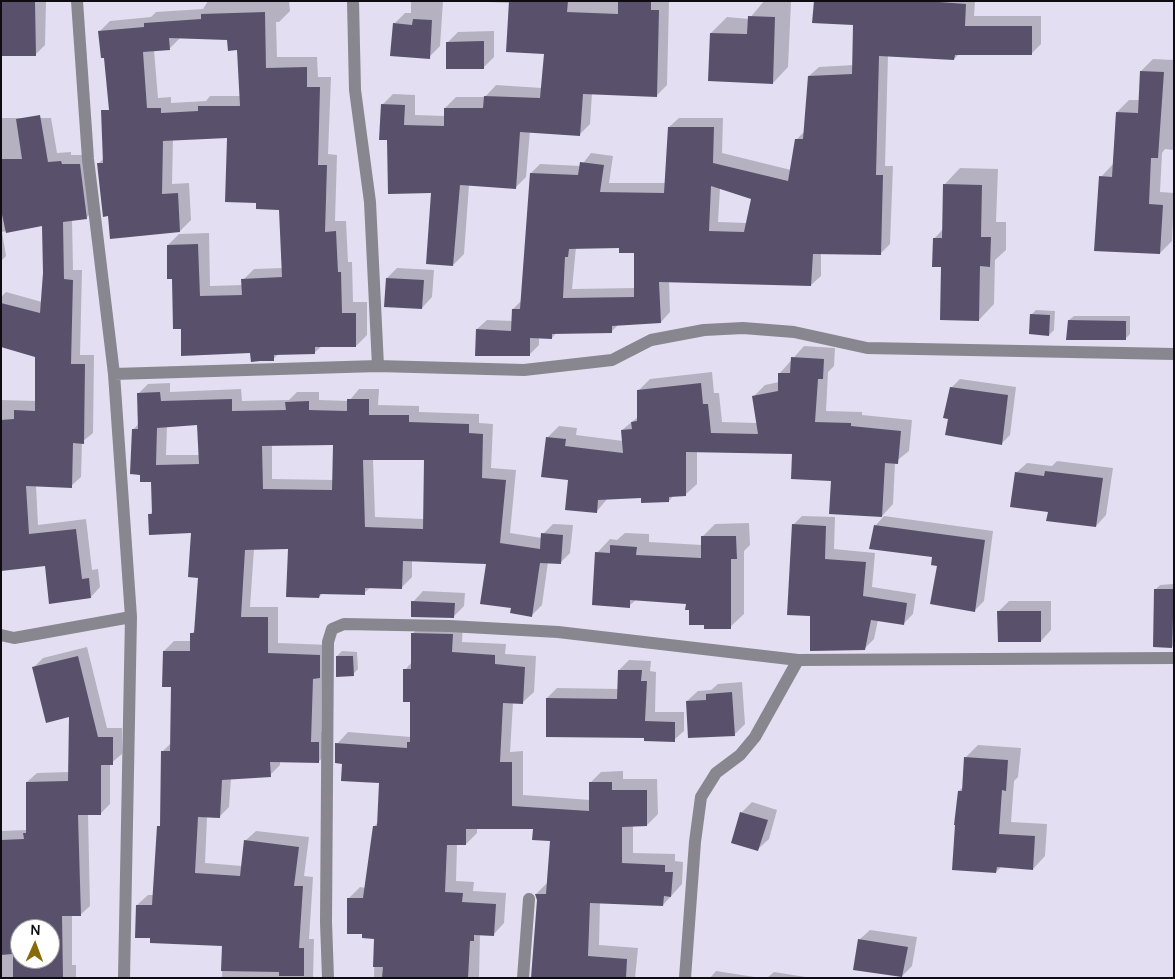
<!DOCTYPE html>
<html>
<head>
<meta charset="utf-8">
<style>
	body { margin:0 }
	#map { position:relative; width:1175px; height:979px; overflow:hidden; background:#e3def1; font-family:Manrope,sans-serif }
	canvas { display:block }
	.frame { position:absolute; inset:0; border:2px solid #0e0c12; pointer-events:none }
	.north { position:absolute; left:10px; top:919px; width:50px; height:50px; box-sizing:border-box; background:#fff; border:1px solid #9f9ea0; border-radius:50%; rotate:2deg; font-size:14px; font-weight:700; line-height:20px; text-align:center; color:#0e0c12 }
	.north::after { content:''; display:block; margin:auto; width:18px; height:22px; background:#896a08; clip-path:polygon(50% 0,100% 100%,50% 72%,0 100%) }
</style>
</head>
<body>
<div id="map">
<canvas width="1175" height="979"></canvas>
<div class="frame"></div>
<div class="north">N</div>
</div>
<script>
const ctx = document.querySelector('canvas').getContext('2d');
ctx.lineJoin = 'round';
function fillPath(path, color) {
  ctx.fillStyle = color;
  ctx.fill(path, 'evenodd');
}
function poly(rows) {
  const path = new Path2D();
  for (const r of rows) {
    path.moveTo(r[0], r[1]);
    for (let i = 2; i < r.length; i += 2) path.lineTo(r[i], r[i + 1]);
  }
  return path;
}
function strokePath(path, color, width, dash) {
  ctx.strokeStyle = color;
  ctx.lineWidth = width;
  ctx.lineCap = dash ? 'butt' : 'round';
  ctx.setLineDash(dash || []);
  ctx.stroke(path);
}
fillPath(poly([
	[1,1,46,1,45,45,36,54],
	[208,1,289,1,290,11,279,22,276,22,277,57,317,57,318,77,331,77,328,154,337,155,335,221,346,221,348,262,352,262,353,302,367,302,367,335,356,346,322,346,314,353,280,353,273,359,182,328,168,245,179,234,209,233,210,286,243,285,243,280,254,269,283,268,280,209,258,201,228,136,173,139,172,184,189,183,191,220,180,231,109,215,98,164,104,158,114,117,106,56,99,32,110,21,151,17,156,12,203,9],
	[180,38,228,39,238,49,241,96,210,96,206,101,171,103,171,97,158,98,154,50,169,49],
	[411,1,443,1,440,46,429,57,394,24,405,13,411,13],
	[465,1,669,1,667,85,656,96,592,93,590,124,579,135,530,131,526,177,515,188,469,185,464,254,453,265,433,192,389,139,382,105,393,94,415,95,415,115,445,116,445,108,456,97,485,97,496,85,542,88,545,53,510,3],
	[764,1,791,2,788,67,773,83,711,33,727,17,749,19],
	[815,1,975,1,974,16,1041,16,1041,44,1032,53,959,54,954,59,888,55,885,166,893,166,890,244,880,254,821,253,821,276,811,285,669,281,670,312,661,322,619,324,611,332,557,332,552,338,539,337,539,345,529,355,477,329,487,320,513,321,513,309,521,301,531,173,540,164,581,166,591,153,613,156,609,183,666,183,669,127,679,118,723,118,722,153,791,170,797,139,805,131,809,76,819,67,854,65,855,24],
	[720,188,752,198,747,223,718,222],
	[576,247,620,247,635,252,636,288,572,289],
	[494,31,494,57,483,68,448,42,458,32],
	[1153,59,1174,60,1174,150,1165,149,1162,153,1160,192,1174,193,1172,241,1160,253,1101,177,1113,164,1117,112,1129,100,1140,100,1141,71],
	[1,118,51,118,57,153,71,152,71,155,90,155,96,208,86,218,72,219,73,270,82,270,80,355,94,355,93,433,82,442,81,477,71,486,36,485,38,525,86,519,92,570,98,569,100,587,91,597,46,565,1,570,1,400,36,401,36,356,1,346,1,297,6,292,42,302,44,273,43,224,2,232,6,256,1,261],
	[960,168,998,169,996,222,1006,222,1006,250,995,260,994,304,979,320,943,266,934,239,943,229,945,184],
	[397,268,434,270,432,297,422,308,387,278],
	[1036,310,1055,311,1054,330,1049,335,1031,315],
	[1074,316,1130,316,1130,334,1125,339,1069,320],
	[804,346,835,348,834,366,828,372,826,411,862,412,862,415,912,420,909,451,895,462,893,504,882,516,793,453,697,451,697,484,685,495,674,495,669,501,642,497,608,498,597,511,570,479,547,438,559,426,577,428,576,435,623,441,622,430,638,417,638,391,650,379,712,372,714,393,719,393,722,422,757,423,754,396,765,385,779,382,780,373],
	[960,379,1016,387,1010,435,1001,444,949,418,951,388],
	[170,383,170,392,241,389,242,401,289,400,297,392,319,392,319,400,349,401,359,389,379,389,378,405,419,406,419,412,479,414,479,423,493,424,491,468,516,470,510,533,542,538,543,534,553,524,573,525,570,553,560,563,548,562,542,605,532,615,512,607,487,563,412,560,412,577,402,587,371,587,364,593,323,593,319,597,289,547,254,549,250,607,278,607,278,643,329,645,322,674,321,732,329,732,329,752,318,762,280,761,280,765,270,775,231,778,229,807,219,817,207,817,205,863,242,866,245,841,256,831,309,837,304,876,313,877,309,939,314,939,313,978,222,978,223,945,151,937,137,905,148,895,154,895,159,827,162,824,163,751,172,742,173,686,164,651,174,641,191,641,191,634,196,630,199,576,193,532,149,515,153,511,152,481,133,430,139,423,138,394,148,384],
	[199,424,200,455,166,455,167,426],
	[334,443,334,480,272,479,272,444],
	[373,459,425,459,424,519,375,517],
	[1057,461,1113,468,1106,515,1096,526,1049,511,1016,473,1027,463,1052,466],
	[802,516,835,517,834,549,875,553,872,587,916,594,913,614,904,623,878,620,874,639,864,649,811,615,793,525],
	[884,516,993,531,984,601,974,611,933,555,875,526],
	[749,523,750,545,744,551,744,614,730,627,705,624,687,603,637,599,629,606,597,553,610,539,617,540,625,533,649,534,649,542,702,545,702,537,715,524],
	[1174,584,1174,645,1172,647,1155,590,1160,585],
	[423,591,465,593,464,606,453,617,413,602],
	[1009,601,1051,601,1051,630,1041,641,999,611],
	[424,623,463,624,462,642,506,644,505,654,536,656,534,692,522,703,513,703,510,752,523,751,523,795,590,800,590,783,601,772,623,771,623,779,657,779,658,814,647,825,633,825,633,853,675,854,675,861,683,862,682,884,663,905,600,903,599,945,638,948,635,978,532,978,538,899,536,894,547,883,551,839,534,828,477,828,477,833,466,844,457,844,456,881,474,882,473,891,506,893,504,923,493,935,480,934,479,978,374,978,375,937,349,898,360,887,366,888,374,827,378,822,380,782,344,762,337,744,348,732,411,737,412,701,405,670,412,662,412,634],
	[87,647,107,728,122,728,122,754,110,764,110,804,101,813,88,814,90,906,80,915,72,915,72,965,76,965,76,978,1,978,1,831,28,830,27,782,37,773,69,772,70,716,34,667,43,658],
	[20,929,50,929,50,959,20,959],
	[342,651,357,652,358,669,353,674,337,656],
	[629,660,651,661,650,671,656,672,655,712,684,712,684,731,674,740,645,737,547,698,557,688,619,689,619,670],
	[742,682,745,724,734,735,687,701,698,691,711,690,718,684],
	[978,745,1021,748,1018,777,1014,781,1011,822,1047,824,1045,856,1033,869,1001,867,996,872,957,824,959,791,963,787,966,757],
	[752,802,777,810,769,839,758,849,741,813],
	[870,930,917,937,912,966,902,976,859,940],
	[716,971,761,978,710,978],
	[774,972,812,978,767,978]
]), '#0003');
fillPath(poly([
	[1,1,35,1,36,56,1,56],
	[509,1,568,1,567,12,618,14,618,1,651,1,651,10,659,10,657,97,583,94,580,136,520,132,516,189,460,185,453,266,426,264,431,193,388,194,387,140,379,140,381,104,405,105,404,125,444,126,444,108,483,108,484,96,540,98,544,54,506,52],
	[814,1,926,1,966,4,965,26,1032,26,1032,55,955,55,954,60,879,56,876,175,883,175,881,255,813,254,811,286,659,282,661,323,612,326,612,333,552,334,552,339,530,338,530,356,475,356,476,329,511,331,512,309,520,309,530,173,578,175,580,162,604,165,600,192,664,193,668,127,714,127,713,163,788,181,795,139,803,139,808,76,852,74,853,25,812,23],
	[711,186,751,199,744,232,709,231],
	[619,248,619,253,634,253,634,297,563,298,565,257,568,257,569,249],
	[265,12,266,68,307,67,307,87,320,87,318,165,327,165,325,232,336,231,338,272,341,272,342,313,356,313,356,347,315,347,315,354,274,355,274,361,260,361,251,362,250,353,181,356,181,329,173,329,172,279,167,279,167,245,198,244,200,296,242,295,241,279,282,277,279,210,256,209,256,203,225,202,227,138,163,141,162,194,178,193,180,232,110,239,108,216,103,217,97,163,103,163,101,110,109,110,104,58,101,58,98,31,144,27,144,23,201,19,201,14],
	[169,38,227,40,228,51,237,50,240,106,198,106,198,111,161,113,161,108,147,108,143,52,170,50],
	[748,16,775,17,773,84,708,81,710,33,747,34],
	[413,19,432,20,430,59,390,56,393,23,412,25],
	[484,41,484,69,446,69,446,42],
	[1140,71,1164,72,1158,158,1151,158,1149,204,1163,205,1160,254,1094,251,1099,176,1112,177,1116,112,1138,113],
	[40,115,48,162,61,161,62,164,80,164,87,219,63,222,64,279,73,280,71,364,85,364,84,444,73,443,72,488,26,486,29,534,76,529,82,579,89,578,91,598,49,604,45,566,1,571,1,420,14,419,14,410,35,411,35,357,1,347,1,303,40,313,43,273,42,226,6,233,1,210,1,159,22,159,16,119],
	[943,184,982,185,981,237,991,237,990,267,980,266,979,321,940,320,941,267,932,267,933,238,942,238],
	[386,278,424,280,422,309,384,307],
	[1030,314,1050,315,1049,336,1029,334],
	[1068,320,1126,321,1126,340,1066,340],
	[791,357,824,359,823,379,818,379,815,422,851,423,851,426,901,431,898,464,885,463,882,517,829,514,831,481,791,479,792,454,686,452,686,496,669,497,669,502,641,503,641,498,598,500,597,513,565,510,568,480,541,477,546,437,566,439,565,446,623,453,621,430,632,429,631,422,637,421,637,390,701,383,703,404,708,404,711,433,758,434,752,396,778,391,778,373,790,373],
	[950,387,1008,395,1002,445,945,435,948,419,943,418],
	[160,392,161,401,232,399,232,411,286,410,285,402,309,401,309,410,347,411,347,399,369,399,369,415,409,415,409,422,469,424,469,433,483,434,482,478,506,480,500,543,540,549,541,533,563,535,561,564,540,563,532,617,510,613,511,608,480,604,486,564,403,561,402,589,365,588,365,595,320,594,319,598,286,597,288,549,245,550,241,617,268,617,268,653,320,655,320,678,313,679,311,742,319,742,319,763,270,762,271,777,222,780,220,818,198,817,195,873,240,876,244,840,299,847,294,886,303,886,299,948,304,948,304,976,279,976,279,972,221,971,222,946,150,943,150,938,135,938,136,905,152,905,157,826,160,826,161,751,170,751,171,687,162,687,163,651,190,651,190,633,194,633,198,578,188,577,191,533,149,535,148,514,152,514,151,482,140,482,140,475,130,474,132,429,138,429,137,393],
	[197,425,199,464,156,465,157,428],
	[333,445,332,490,263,489,262,446],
	[363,460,424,460,423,529,365,527],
	[1045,471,1103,478,1096,527,1046,521,1048,512,1010,507,1015,472,1044,476],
	[792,524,826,526,825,559,866,562,863,596,907,603,904,625,871,620,865,650,810,651,810,616,787,615],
	[874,525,985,540,975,612,930,604,937,566,931,565,932,557,869,549],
	[701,536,736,536,737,559,731,559,731,629,704,629,704,625,689,625,689,610,685,610,686,604,630,600,630,608,592,605,595,552,610,553,610,545,637,547,636,555,701,558],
	[1154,589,1174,589,1172,648,1153,647],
	[411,601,455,603,454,618,411,617],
	[997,611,1041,611,1041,642,998,642],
	[411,633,453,634,452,652,495,655,495,664,525,667,523,704,503,703,500,762,512,762,512,806,589,811,589,782,612,782,612,790,647,790,647,826,622,827,622,863,665,865,665,872,673,872,671,897,664,896,663,906,590,903,588,956,627,959,626,978,531,978,537,900,535,894,546,894,550,841,532,840,533,829,466,829,466,845,447,845,445,892,463,893,462,902,496,904,494,936,474,935,474,941,470,941,468,978,382,978,383,967,373,967,374,939,362,938,362,934,347,934,347,898,363,898,373,826,377,826,379,783,341,781,342,764,335,763,335,743,407,748,407,742,410,742,410,702,403,702,403,669,411,669],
	[78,656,98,737,113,737,113,765,101,765,101,815,78,815,81,916,62,916,63,978,13,978,13,954,1,955,1,840,24,839,23,833,26,833,26,782,68,781,69,717,46,723,32,667],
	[20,929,50,929,50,959,20,959],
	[336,656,353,656,354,676,336,677],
	[618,670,642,670,641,681,647,681,645,721,675,722,675,742,644,741,644,738,546,737,546,698,617,699],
	[732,692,735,736,688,738,686,701,706,700,706,694],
	[964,757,1008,760,1006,791,1002,790,999,834,1035,836,1033,870,997,867,996,873,952,870,955,825,954,825,958,791,962,791],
	[740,812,768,820,758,851,731,843],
	[858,939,908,947,902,977,853,970]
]), '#59516c');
strokePath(poly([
	[77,1,88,159,114,374,131,617,124,978],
	[353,1,355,90,370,202,378,366],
	[114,374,378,366,524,370,612,360,651,340,704,330,743,328,794,332,867,348,1174,354],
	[1,635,14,638,131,617],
	[328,978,326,922,328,642,332,629,344,624,449,626,558,632,798,660,1174,658],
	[523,978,529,899],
	[685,978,695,842,701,797,716,773,740,755,755,737,798,660]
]), '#88868e', 12);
</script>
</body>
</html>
